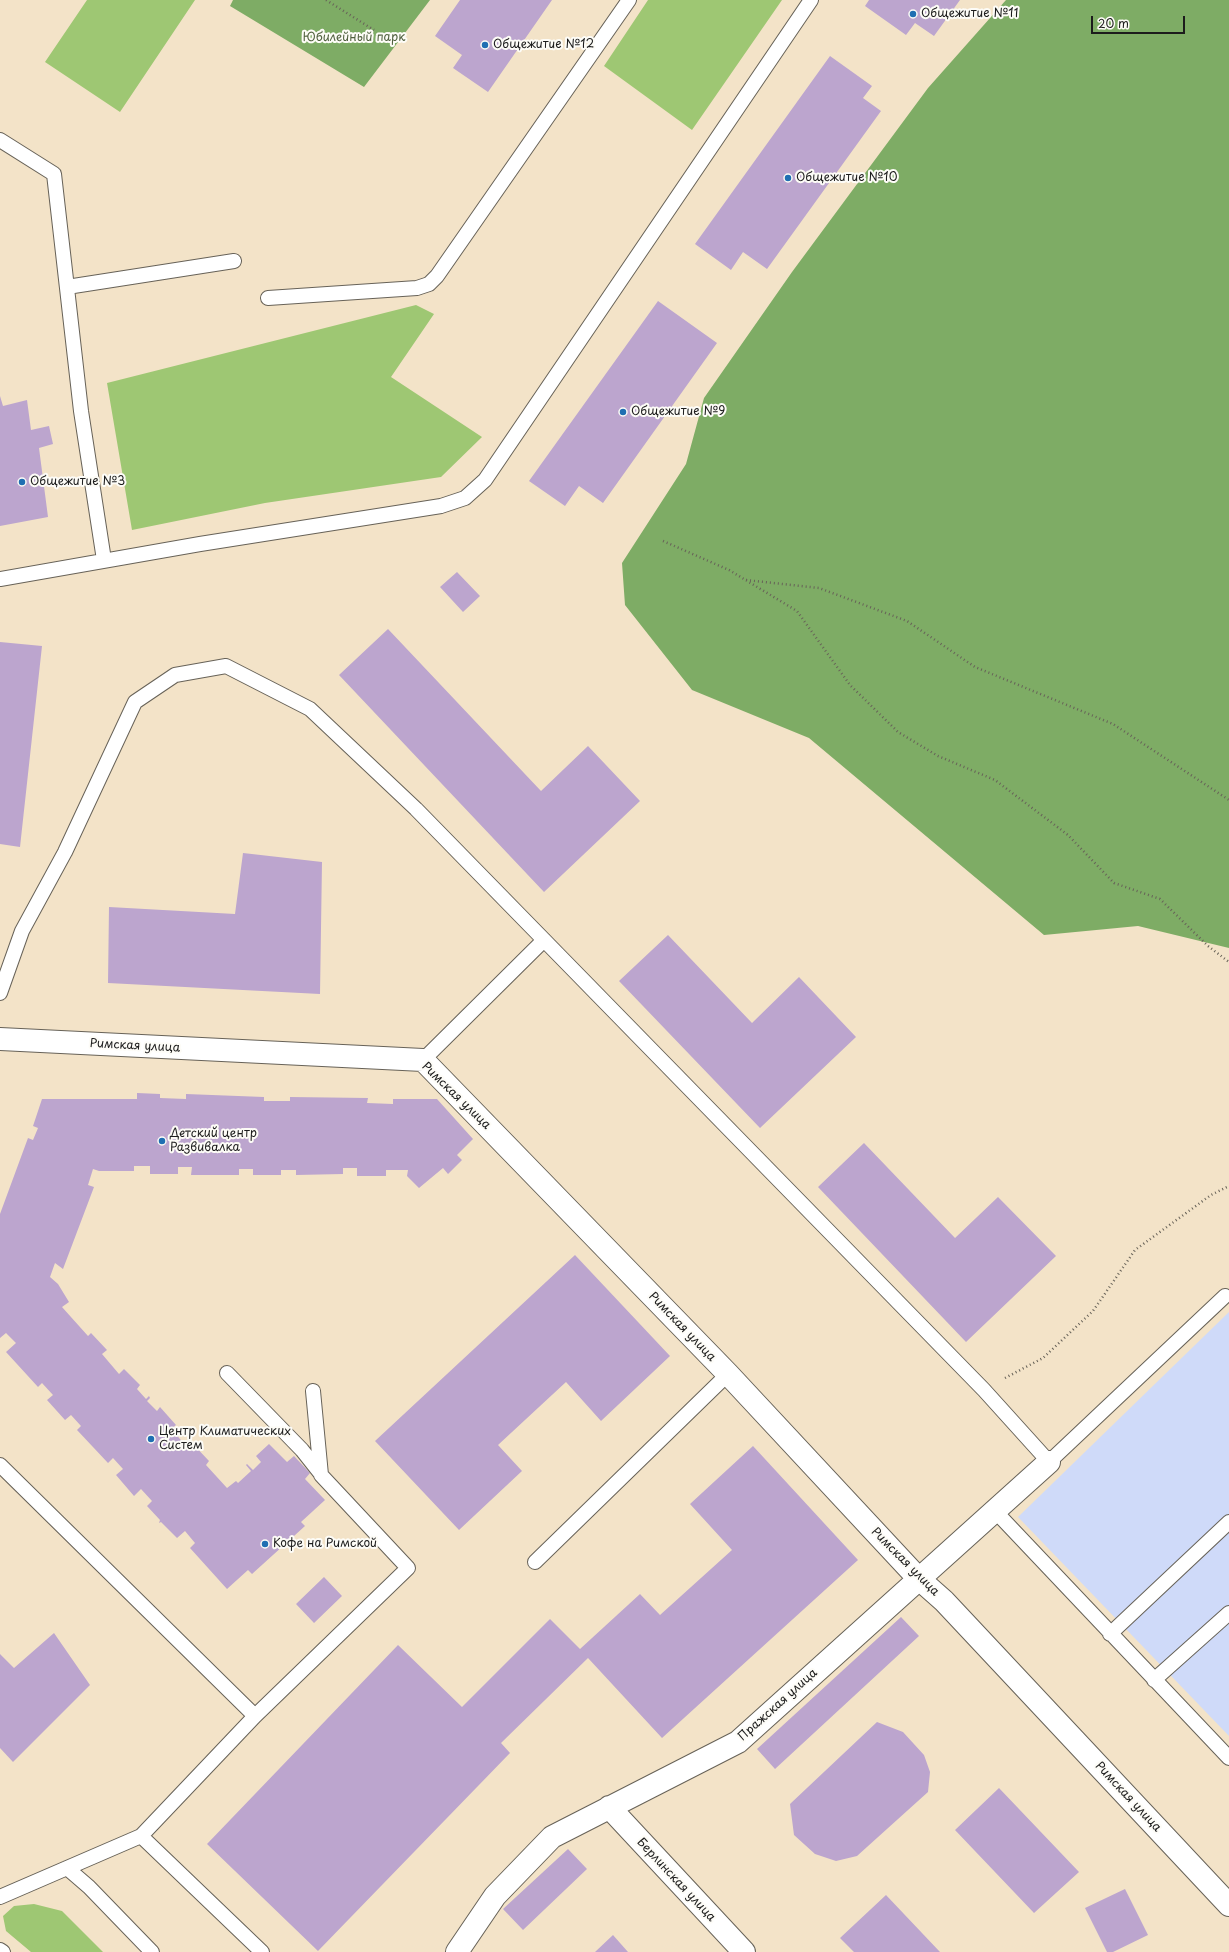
<!DOCTYPE html>
<html>
<head>
<meta charset="utf-8">
<style>
	body { margin:0 }
	#map { position:relative; width:1229px; height:1952px; overflow:hidden; background:#f3e3c8; font-family:"Playpen Sans",sans-serif }
	canvas { display:block }
	.scale { position:absolute; left:1091px; top:16px; width:94px; height:18px; box-sizing:border-box; border:2px solid #1c1c1c; border-top:0; padding-left:5px; font-size:12px; line-height:14px; white-space:nowrap; color:#1c1c1c; -webkit-text-stroke:3px #fdfcf7; paint-order:stroke }
</style>
</head>
<body>
<div id="map">
<canvas width="1229" height="1952"></canvas>
<div class="scale">20 m</div>
</div>
<script>
const ctx = document.querySelector('canvas').getContext('2d');
ctx.lineJoin = 'round';
function fillPath(path, color) {
  ctx.fillStyle = color;
  ctx.fill(path, 'evenodd');
}
function poly(rows) {
  const path = new Path2D();
  for (const r of rows) {
    path.moveTo(r[0], r[1]);
    for (let i = 2; i < r.length; i += 2) path.lineTo(r[i], r[i + 1]);
  }
  return path;
}
function strokePath(path, color, width, dash) {
  ctx.strokeStyle = color;
  ctx.lineWidth = width;
  ctx.lineCap = dash ? 'butt' : 'round';
  ctx.setLineDash(dash || []);
  ctx.stroke(path);
}
function write(font, color, halo, rows, align = 'center') {
  ctx.font = font + ' "Playpen Sans",sans-serif';
  ctx.lineWidth = 4;
  ctx.setLineDash([]);
  ctx.textBaseline = 'middle';
  ctx.strokeStyle = halo;
  ctx.fillStyle = color;
  for (const [text, x, y, turn = 0] of rows) {
    ctx.save();
    ctx.translate(x, y);
    ctx.rotate((+turn || 0) * Math.PI / 180);
    ctx.textAlign = isNaN(turn) ? turn : align;
    if (halo) ctx.strokeText(text, 0, 0);
    ctx.fillText(text, 0, 0);
    ctx.restore();
  }
}
fillPath(poly([
	[1229,1312,1229,1736,1018,1517]
]), '#cfdaf9');
fillPath(poly([
	[87,0,195,0,120,112,45,62],
	[648,0,782,0,692,130,604,66],
	[416,305,434,314,391,377,482,437,441,477,265,503,132,530,107,383],
	[34,1904,62,1911,103,1952,31,1952,6,1931,3,1916,14,1906]
]), '#9ec773');
fillPath(poly([
	[233,0,430,0,364,87,230,6],
	[1006,0,1229,0,1229,948,1138,926,1044,935,809,738,692,690,625,605,622,563,686,464,704,398,792,272,928,88]
]), '#7eac65');
fillPath(poly([
	[460,0,552,0,488,92,453,68,462,55,435,36],
	[869,0,960,0,934,36,915,23,906,35,865,6],
	[830,56,872,86,863,98,881,111,767,269,743,252,731,270,695,244],
	[658,301,717,343,603,503,579,486,565,506,529,481],
	[0,396,3,406,27,400,31,430,49,426,53,444,39,448,48,517,0,526],
	[457,572,480,596,463,612,440,587],
	[388,629,541,791,588,746,640,801,544,892,339,675],
	[0,642,42,646,20,847,0,844],
	[243,853,322,862,320,994,108,983,109,907,235,914],
	[668,935,752,1023,799,977,856,1037,760,1128,619,981],
	[137,1093,160,1094,160,1098,186,1099,186,1094,264,1097,264,1101,290,1101,290,1097,368,1098,367,1103,393,1104,393,1099,437,1099,473,1139,457,1155,462,1160,448,1174,443,1168,419,1188,407,1176,408,1170,386,1170,386,1176,357,1176,357,1168,343,1168,343,1174,296,1175,296,1170,281,1170,281,1175,253,1175,253,1169,239,1169,239,1175,191,1175,192,1167,178,1167,178,1174,150,1174,150,1166,134,1166,134,1171,99,1171,93,1169,88,1185,94,1187,63,1269,55,1263,50,1277,58,1284,69,1302,62,1307,88,1336,91,1333,107,1350,102,1354,119,1374,124,1369,140,1385,137,1389,146,1399,149,1396,150,1398,147,1401,157,1411,160,1407,176,1425,171,1429,188,1448,193,1444,209,1461,206,1465,227,1488,236,1481,238,1483,251,1471,246,1465,247,1464,253,1470,261,1462,256,1456,269,1444,287,1462,294,1456,310,1473,305,1479,325,1500,301,1522,305,1526,252,1574,248,1570,227,1589,190,1548,195,1543,185,1531,177,1538,161,1522,159,1523,160,1520,147,1506,152,1501,141,1489,134,1496,116,1475,123,1469,113,1458,108,1463,77,1430,81,1426,71,1415,65,1420,47,1400,53,1395,42,1383,38,1387,6,1352,16,1343,6,1333,0,1338,0,1214,28,1138,33,1140,38,1128,33,1126,42,1099,137,1099],
	[864,1143,955,1238,998,1197,1056,1256,966,1342,818,1187],
	[575,1255,670,1356,601,1421,566,1382,498,1445,522,1471,459,1530,375,1441],
	[753,1446,858,1560,662,1738,588,1658,501,1743,510,1753,318,1951,207,1844,398,1645,462,1707,550,1619,580,1649,640,1594,660,1615,732,1550,690,1504],
	[324,1577,342,1596,314,1623,296,1604],
	[901,1617,919,1636,775,1769,757,1749],
	[54,1633,90,1685,13,1762,0,1748,0,1654,14,1668],
	[877,1722,903,1732,924,1755,930,1772,928,1792,857,1856,836,1861,815,1854,794,1835,790,1804],
	[999,1788,1079,1872,1034,1913,955,1830],
	[568,1849,587,1869,523,1930,503,1909],
	[1125,1889,1148,1935,1113,1952,1107,1952,1085,1908],
	[886,1895,940,1952,854,1952,840,1938],
	[613,1935,628,1952,595,1952]
]), '#bca5ce');
const lane = poly([
	[0,140,54,174,81,411,104,560],
	[67,287,234,261],
	[268,298,417,288,429,284,437,276,629,0],
	[0,579,200,544,441,506,465,498,485,480,811,0],
	[0,993,22,931,65,852,135,702,175,675,226,666,310,709,416,809,984,1390,1049,1462,1225,1296],
	[423,1060,544,940],
	[227,1373,302,1450,321,1474],
	[0,1465,255,1716],
	[995,1511,1229,1758],
	[535,1562,728,1374],
	[1110,1634,1229,1522],
	[1154,1680,1229,1613],
	[67,1868,89,1887,152,1952],
	[0,1897,141,1836],
	[0,1950,3,1952],
	[262,1952,141,1836,255,1716,408,1568,321,1475,313,1391]
]);
const street = poly([
	[0,1039,423,1060,728,1374,918,1578,944,1601,1229,1905],
	[609,1807,744,1952],
	[457,1952,495,1896,552,1837,738,1742,1049,1462]
]);
strokePath(lane, '#676258', 16);
strokePath(street, '#676258', 24);
strokePath(poly([
	[326,0,374,30],
	[663,541,729,570,797,611,850,685,898,732,938,756,995,780,1068,835,1114,883,1160,899,1208,946,1229,962],
	[746,580,819,588,907,621,975,667,1113,724,1229,800],
	[1005,1378,1043,1358,1093,1311,1135,1250,1211,1195,1229,1186]
]), '#676258', 2.5, [1, 3]);
strokePath(lane, '#fff', 14);
strokePath(street, '#fff', 22);
for (const [x, y, r, color] of [
	[913,14,4,"#1f6fb2"],
	[485,45,4,"#1f6fb2"],
	[788,178,4,"#1f6fb2"],
	[623,412,4,"#1f6fb2"],
	[22,482,4,"#1f6fb2"],
	[162,1141,4,"#1f6fb2"],
	[151,1439,4,"#1f6fb2"],
	[265,1544,4,"#1f6fb2"]
]) {
  const dot = new Path2D();
  dot.arc(x, y, r, 0, 2 * Math.PI);
  ctx.fillStyle = color;
  ctx.fill(dot);
  strokePath(dot, '#fdfcf7', 1.5);
}
write('12px', '#1c1c1c', '#fdfcf7', [
	["Общежитие №11",921,14],
	["Общежитие №12",493,45],
	["Общежитие №10",796,178],
	["Общежитие №9",631,412],
	["Общежитие №3",30,482],
	["Детский центр",170,1134],
	["Развивалка",170,1148],
	["Центр Климатических",159,1432],
	["Систем",159,1446],
	["Кофе на Римской",273,1544]
], 'left');
write('12px', '#50603f', '#fdfcf7', [
	["Юбилейный парк",354,38]
]);
write('12px', '#1c1c1c', '#fdfcf7', [
	["Римская улица",135,1046,3],
	["Римская улица",456,1096,44],
	["Римская улица",682,1327,46],
	["Римская улица",905,1562,45],
	["Пражская улица",778,1705,-42],
	["Римская улица",1128,1797,47],
	["Берлинская улица",676,1880,47]
]);
</script>
</body>
</html>
